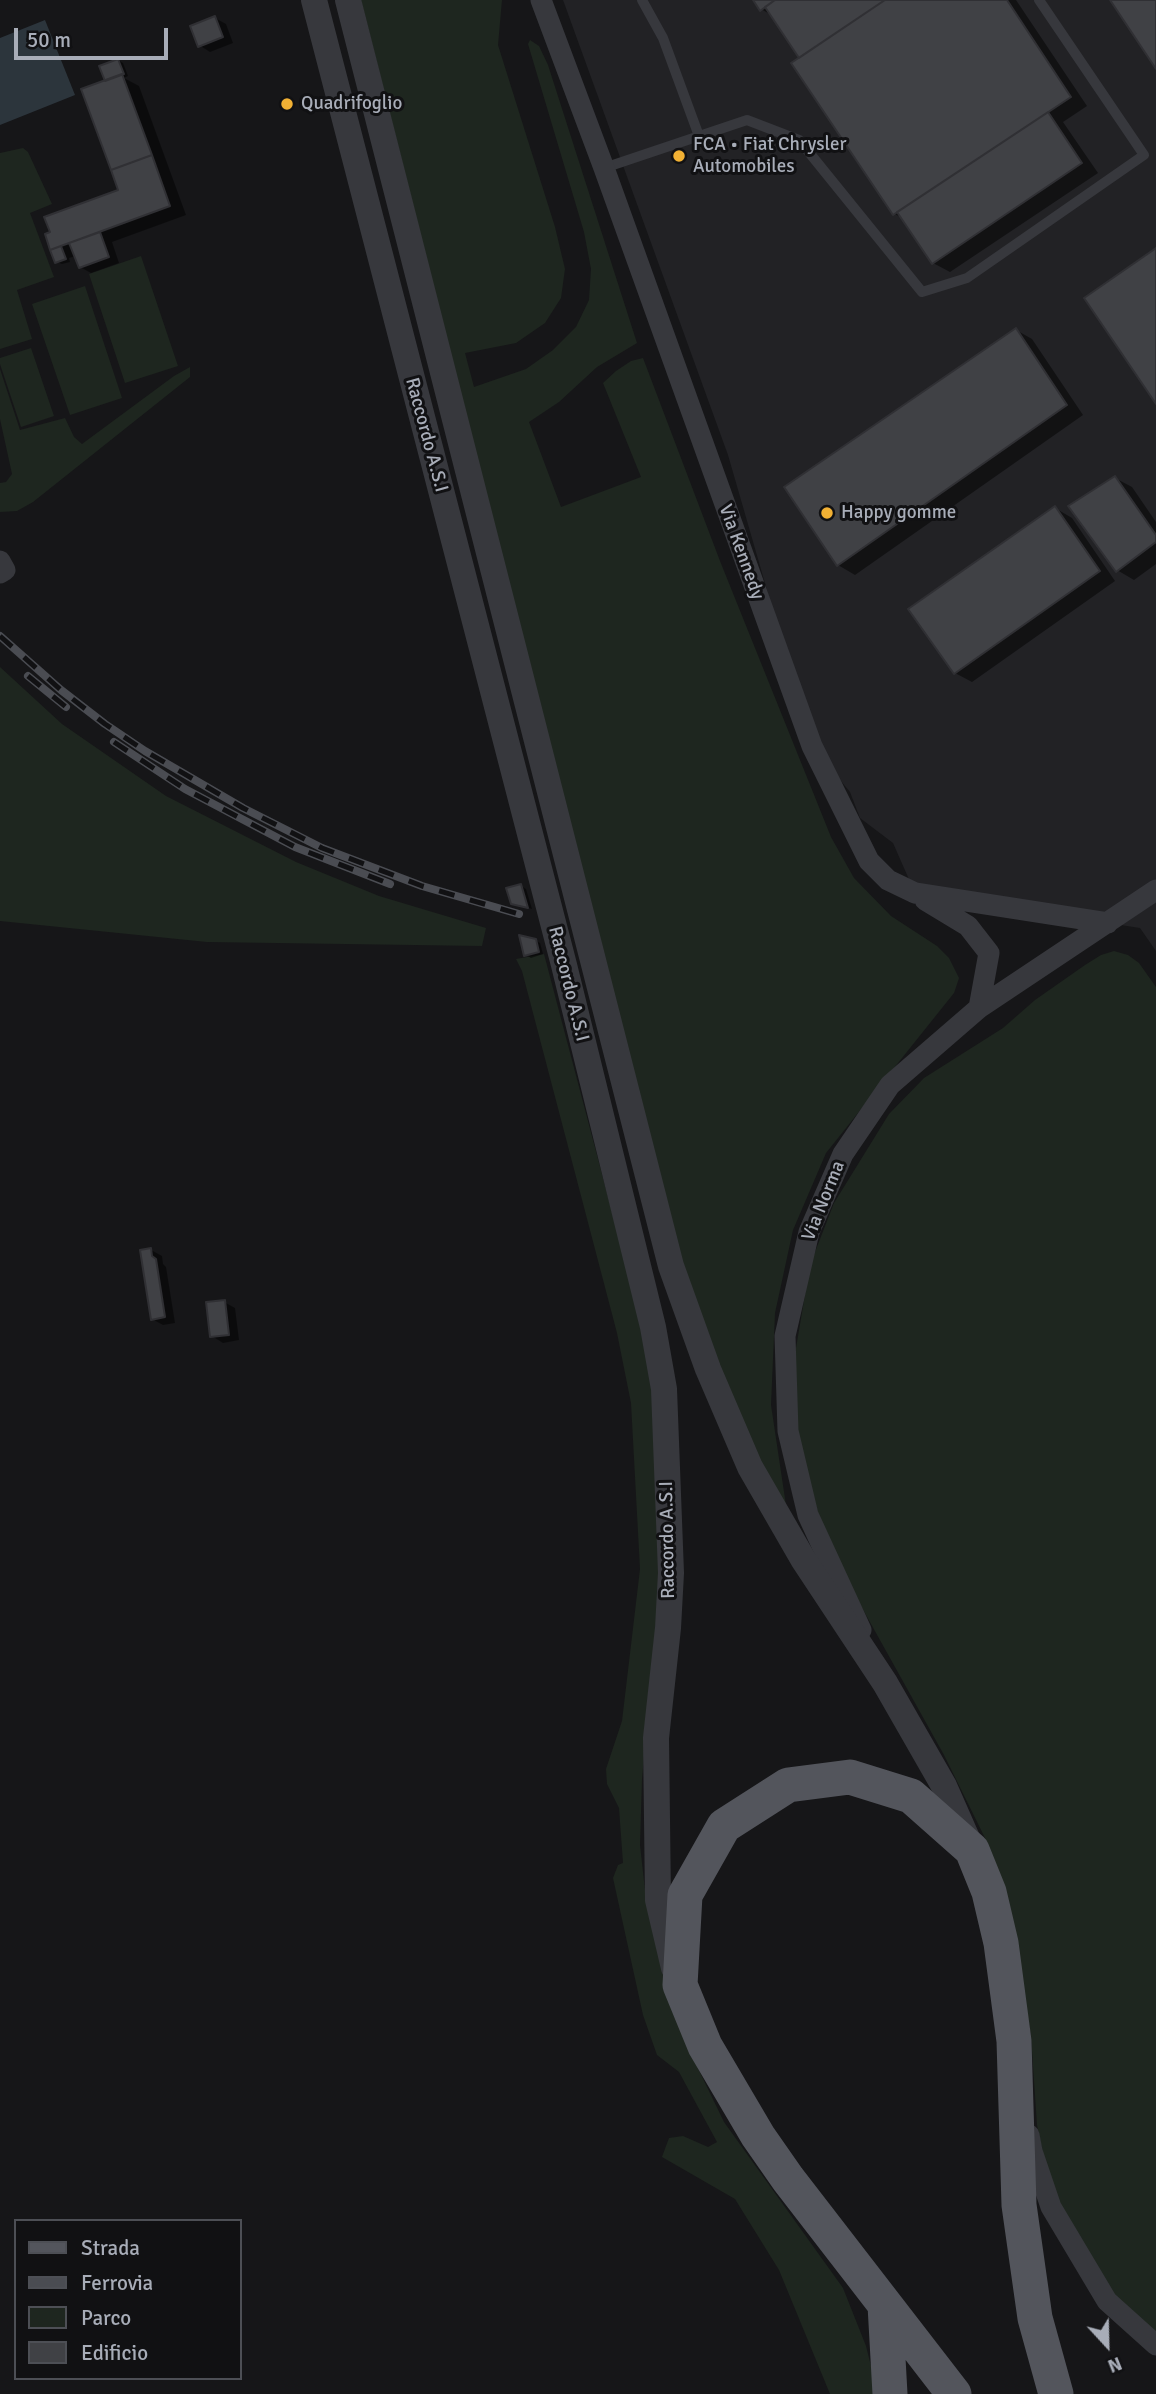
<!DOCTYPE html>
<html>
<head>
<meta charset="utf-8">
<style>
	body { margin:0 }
	#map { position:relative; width:1156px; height:2394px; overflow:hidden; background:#161618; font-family:Signika,sans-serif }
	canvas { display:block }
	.legend { position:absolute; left:14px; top:2219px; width:228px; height:161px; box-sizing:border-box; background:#111113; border:2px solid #4d4f55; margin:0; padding:9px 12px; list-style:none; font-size:21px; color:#a8adb8 }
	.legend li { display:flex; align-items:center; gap:14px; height:35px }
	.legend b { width:35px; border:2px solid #4d4f55 }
	.north { position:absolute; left:1072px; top:2310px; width:70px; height:70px; -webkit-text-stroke:5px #111113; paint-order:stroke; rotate:158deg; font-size:19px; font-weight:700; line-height:28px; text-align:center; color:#a8adb8 }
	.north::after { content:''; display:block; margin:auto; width:24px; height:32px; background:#a8adb8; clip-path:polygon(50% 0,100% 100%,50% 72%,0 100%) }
	.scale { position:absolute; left:14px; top:28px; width:154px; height:32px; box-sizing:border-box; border:4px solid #a8adb8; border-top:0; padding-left:9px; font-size:21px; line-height:24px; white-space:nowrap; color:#a8adb8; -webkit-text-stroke:5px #111113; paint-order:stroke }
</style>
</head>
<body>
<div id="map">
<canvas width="1156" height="2394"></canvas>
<ul class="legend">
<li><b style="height:9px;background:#53555c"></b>Strada</li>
<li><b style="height:9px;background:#4a4c52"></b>Ferrovia</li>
<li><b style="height:19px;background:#1e261f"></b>Parco</li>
<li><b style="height:19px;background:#404145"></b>Edificio</li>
</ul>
<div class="north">N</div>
<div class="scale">50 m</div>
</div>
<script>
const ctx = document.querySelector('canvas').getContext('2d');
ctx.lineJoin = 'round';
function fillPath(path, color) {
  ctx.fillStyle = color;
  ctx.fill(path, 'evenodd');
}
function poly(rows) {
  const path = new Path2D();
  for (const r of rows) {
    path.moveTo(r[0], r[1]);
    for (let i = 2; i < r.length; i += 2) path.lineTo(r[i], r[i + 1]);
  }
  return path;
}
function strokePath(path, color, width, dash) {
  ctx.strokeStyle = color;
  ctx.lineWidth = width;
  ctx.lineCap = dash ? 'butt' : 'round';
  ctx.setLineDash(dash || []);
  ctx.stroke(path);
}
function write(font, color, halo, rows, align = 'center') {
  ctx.font = font + ' Signika,sans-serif';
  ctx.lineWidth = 6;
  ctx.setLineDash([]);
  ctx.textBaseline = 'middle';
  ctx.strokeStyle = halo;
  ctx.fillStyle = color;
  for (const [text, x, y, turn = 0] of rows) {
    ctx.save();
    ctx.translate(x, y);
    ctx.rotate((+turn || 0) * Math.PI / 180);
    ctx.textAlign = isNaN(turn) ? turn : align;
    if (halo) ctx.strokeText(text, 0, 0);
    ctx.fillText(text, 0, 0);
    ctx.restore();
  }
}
fillPath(poly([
	[563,0,1156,0,1156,951,1140,928,915,893,893,843,860,818,850,792,812,746,728,455]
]), '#222225');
fillPath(poly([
	[361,0,502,0,498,45,555,227,565,269,561,298,545,323,516,343,465,353,474,387,526,369,553,350,576,327,589,300,591,269,584,232,528,44,530,40,539,46,548,65,637,343,597,367,559,402,529,422,561,507,641,477,603,383,616,371,631,361,643,358,720,561,831,837,854,878,891,916,937,946,949,958,959,978,954,993,826,1153,793,1230,775,1313,771,1405,787,1512,753,1451,686,1280],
	[23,148,28,152,52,204,30,213,54,277,17,290,32,339,0,349,0,153],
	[141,256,178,366,125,383,89,274],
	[85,286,122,398,70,415,32,304],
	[31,348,54,416,21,427,0,364,0,358],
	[190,367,190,377,33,502,17,511,0,512,0,483,6,482,12,474,0,419,0,369,20,430,65,418,74,437,82,444,174,376],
	[0,667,62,724,166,796,296,862,379,896,486,928,482,946,207,942,0,921],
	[1114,951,1128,955,1139,963,1156,987,1156,2341,1110,2295,1053,2201,1037,2125,1031,2036,1010,1912,985,1838,944,1755,827,1545,795,1431,795,1354,810,1265,834,1203,889,1114,924,1078,1003,1028,1035,1000,1085,965,1101,955],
	[544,954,642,1326,653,1394,663,1545,642,1779,640,1845,646,1899,691,2054,724,2122,843,2288,866,2346,878,2394,830,2394,779,2270,735,2199,662,2157,669,2138,683,2136,708,2147,717,2142,679,2072,657,2055,643,2015,613,1878,618,1865,623,1863,619,1808,607,1784,606,1769,622,1721,640,1569,631,1403,617,1333,522,971,516,959]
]), '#1e261f');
fillPath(poly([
	[45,20,75,95,0,125,0,38]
]), '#2c353c');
fillPath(poly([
	[755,0,1016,0,1087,106,1063,122,1098,173,950,272,933,263,904,219,895,214,801,58,773,16,761,9],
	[215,18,226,24,233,43,210,52,199,45],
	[118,60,123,63,128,76,124,78,139,86,186,215,112,242,119,263,91,273,80,267,76,256,69,258,70,262,62,264,57,262,47,235,120,191,107,82],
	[1016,330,1032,339,1083,415,855,575,838,565],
	[1115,478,1132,487,1156,522,1156,564,1134,580,1117,570],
	[1055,508,1072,518,1115,581,972,682,955,673],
	[521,886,526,889,532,909,512,903],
	[535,940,540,943,543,954,531,958,526,955],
	[151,1250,162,1256,163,1264,166,1267,175,1323,163,1325,152,1319],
	[224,1302,235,1308,239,1340,223,1343,212,1336]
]), '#0007');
const building = poly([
	[753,0,775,0,760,11,753,0],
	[775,0,885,0,799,58,765,7,775,0],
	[885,0,1007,0,1071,97,893,215,791,63,885,0],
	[1110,0,1156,0,1156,69,1110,0],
	[215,16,223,37,198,47,190,26,215,16],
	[118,59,124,74,105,81,99,66,118,59],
	[122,74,152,155,111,170,81,89,122,74],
	[1048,112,1082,163,932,264,897,212,1048,112],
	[152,155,170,206,50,250,45,234,50,232,44,217,118,190,111,170,152,155],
	[100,232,109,257,79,268,69,243,100,232],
	[61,246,66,259,55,263,50,250,61,246],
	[1156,248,1156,404,1084,298,1156,248],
	[1016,328,1067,405,837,566,784,487,1016,328],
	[1115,476,1156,535,1156,542,1116,572,1068,506,1115,476],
	[1055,506,1100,571,954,674,908,609,1055,506],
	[521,884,528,908,511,904,506,888,521,884],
	[519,935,536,939,539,952,524,956,519,935],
	[151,1248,152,1256,156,1259,165,1317,151,1320,140,1250,151,1248],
	[225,1300,229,1335,210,1337,206,1302,225,1300]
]);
fillPath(building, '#404145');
strokePath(building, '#303034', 2);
strokePath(poly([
	[642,0,663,38,699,136],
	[604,168,747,120,799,140,922,292,967,278,1144,155,1039,0]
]), '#37383d', 10);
strokePath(poly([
	[541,0,604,168,812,746,869,861,888,880,915,893,1108,923],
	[0,561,5,570,0,573],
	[925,900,968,926,989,953,979,1008],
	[861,1630,808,1515,788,1431,785,1336,809,1232,843,1154,890,1085,979,1008,1156,890],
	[1029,2135,1032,2151,1051,2207,1107,2301,1156,2345]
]), '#37383d', 21);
strokePath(poly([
	[314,0,564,965,653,1327,664,1389,671,1573,668,1628,656,1738,658,1900,674,1968],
	[348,0,671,1266,708,1369,750,1467,803,1559,885,1683,944,1786,970,1845]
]), '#37383d', 26);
strokePath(poly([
	[885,2305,890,2394],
	[954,2394,788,2179,758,2136,705,2046,680,1985,685,1895,724,1826,788,1785,850,1777,911,1796,972,1850,989,1892,1001,1943,1014,2041,1019,2205,1035,2318,1056,2394]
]), '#53555c', 35);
const rail = poly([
	[0,636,61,690,105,724,145,751,243,808,322,848,422,886,519,914],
	[28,676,66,707],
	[114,742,185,789,295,847,390,884]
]);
strokePath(rail, '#4a4c52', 8);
strokePath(rail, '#111113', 5, [16]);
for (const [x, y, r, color] of [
	[287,104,7,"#f2b134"],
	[679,156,7,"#f2b134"],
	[827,513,7,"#f2b134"]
]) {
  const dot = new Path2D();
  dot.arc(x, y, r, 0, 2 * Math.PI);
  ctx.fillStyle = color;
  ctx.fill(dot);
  strokePath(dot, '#111113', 2.5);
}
write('19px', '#a8adb8', '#111113', [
	["Quadrifoglio",301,104],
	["FCA • Fiat Chrysler",693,145],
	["Automobiles",693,167],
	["Happy gomme",841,513]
], 'left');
write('19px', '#a8adb8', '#111113', [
	["Raccordo A.S.I",426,435,75],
	["Via Kennedy",741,552,70],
	["Raccordo A.S.I",568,984,76],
	["Via Norma",824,1201,-68],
	["Raccordo A.S.I",668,1540,-91]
]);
</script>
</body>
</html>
